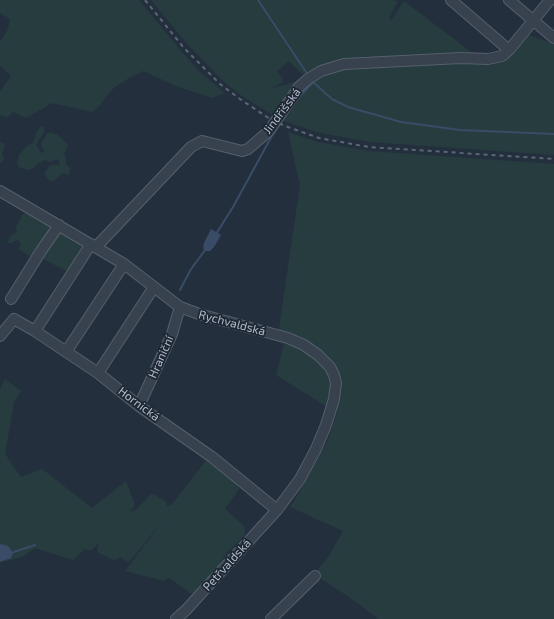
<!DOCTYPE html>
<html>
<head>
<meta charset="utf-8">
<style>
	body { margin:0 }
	canvas { display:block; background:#242f3e }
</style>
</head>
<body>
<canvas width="554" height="619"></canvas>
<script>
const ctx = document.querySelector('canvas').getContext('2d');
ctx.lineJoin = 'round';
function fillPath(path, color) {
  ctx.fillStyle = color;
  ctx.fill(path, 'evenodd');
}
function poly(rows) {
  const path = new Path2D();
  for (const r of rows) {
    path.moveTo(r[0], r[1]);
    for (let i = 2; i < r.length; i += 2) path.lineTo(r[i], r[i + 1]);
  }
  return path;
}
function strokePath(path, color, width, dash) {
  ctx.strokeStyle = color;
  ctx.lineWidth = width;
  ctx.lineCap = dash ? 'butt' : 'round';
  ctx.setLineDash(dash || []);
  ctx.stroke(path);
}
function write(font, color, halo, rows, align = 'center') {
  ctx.font = font + ' "Exo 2",sans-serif';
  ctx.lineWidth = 3.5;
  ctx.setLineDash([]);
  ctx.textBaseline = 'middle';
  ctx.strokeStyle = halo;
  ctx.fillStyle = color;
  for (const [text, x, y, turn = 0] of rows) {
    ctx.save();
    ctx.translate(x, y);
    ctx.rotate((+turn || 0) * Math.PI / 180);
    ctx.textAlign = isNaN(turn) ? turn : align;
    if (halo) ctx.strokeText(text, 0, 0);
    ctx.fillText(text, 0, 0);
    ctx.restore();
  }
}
fillPath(poly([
	[0,0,139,0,181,51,201,73,225,93,212,98,176,86,143,71,129,78,114,88,108,94,101,104,93,112,52,103,26,118,13,112,7,117,0,115,0,92,11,76,0,66,0,42,8,29,10,19,0,13],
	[151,0,391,0,398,1,389,17,391,21,404,1,487,64,526,34,554,44,554,155,370,142,320,133,287,122,273,115,242,96,223,81,188,45],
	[369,56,366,61,270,89,283,82,282,78,277,71,289,61,303,75,336,61],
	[41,126,44,127,44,132,36,145,39,150,43,154,44,151,43,148,41,146,41,143,47,134,50,132,58,135,68,145,64,155,66,157,66,164,70,168,69,175,62,173,53,182,49,180,44,174,50,165,60,165,59,160,56,159,53,161,49,162,45,160,37,164,34,168,27,170,19,167,17,163,19,155,28,145,33,143,37,131],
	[288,132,318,142,369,151,554,164,554,619,379,619,346,595,318,577,316,572,329,556,343,531,290,507,306,481,327,442,337,413,276,375,284,344,277,342,300,185],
	[0,142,4,144,5,146,2,153,4,160,0,163],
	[26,212,48,224,49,228,49,231,35,254,33,254,30,256,18,249,21,245,19,241,16,240,12,243,7,243,11,236,17,232,16,227,23,214],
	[58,233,62,233,84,246,69,272,39,257],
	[5,379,21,391,14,402,5,454,21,477,42,469,92,508,126,481,135,505,130,512,137,509,150,495,153,494,167,502,166,505,168,506,172,504,208,458,235,483,239,489,225,509,244,526,245,534,243,537,228,551,220,563,219,567,195,594,190,593,171,579,167,578,164,581,125,571,165,518,130,561,128,562,120,557,114,560,97,552,99,543,90,551,85,549,73,560,35,548,22,557,6,561,0,561,0,389]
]), '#263c3f');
fillPath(poly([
	[211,229,221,235,214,247,210,251,205,251,203,248,204,243],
	[0,544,8,546,13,553,11,558,0,562]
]), '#394c67');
strokePath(poly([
	[258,0,308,75],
	[313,82,332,99,348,107,401,122,460,130,554,134],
	[295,102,313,82,312,80],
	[216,234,233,207,274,132],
	[180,290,191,269,206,249],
	[11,553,35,545]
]), '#394c67', 2);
const minor = poly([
	[451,0,509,50],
	[509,0,554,38],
	[0,191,124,264,180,307,199,314,288,338,304,345,318,355,330,367,334,375,336,383,334,399,326,425,316,449,300,479,277,510,186,610,176,619],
	[96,247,191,147,202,141,242,151,248,149,269,131,299,87,308,79,321,71,344,64,461,58,488,59,502,56,509,50,550,0],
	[11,299,41,251,59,225],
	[35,331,91,244],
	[0,336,14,319,35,331,98,373,139,406,212,457,277,510],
	[66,352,124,264],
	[98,373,154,287],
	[139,406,172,334,180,307],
	[271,619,315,576]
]);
strokePath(minor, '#565f6c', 12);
strokePath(minor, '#38414e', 10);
strokePath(poly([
	[145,0,184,48,220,84,240,99,270,119,285,126,319,138,369,147,554,159]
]), '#5a6575', 2, [4, 4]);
write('12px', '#b4bcc9', '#1d2633', [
	["Jindřišská",282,111,-53],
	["Rychvaldská",232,323,15],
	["Hraniční",161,357,-66],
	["Hornická",139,404,37],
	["Petřvaldská",227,565,-48]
]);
</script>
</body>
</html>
